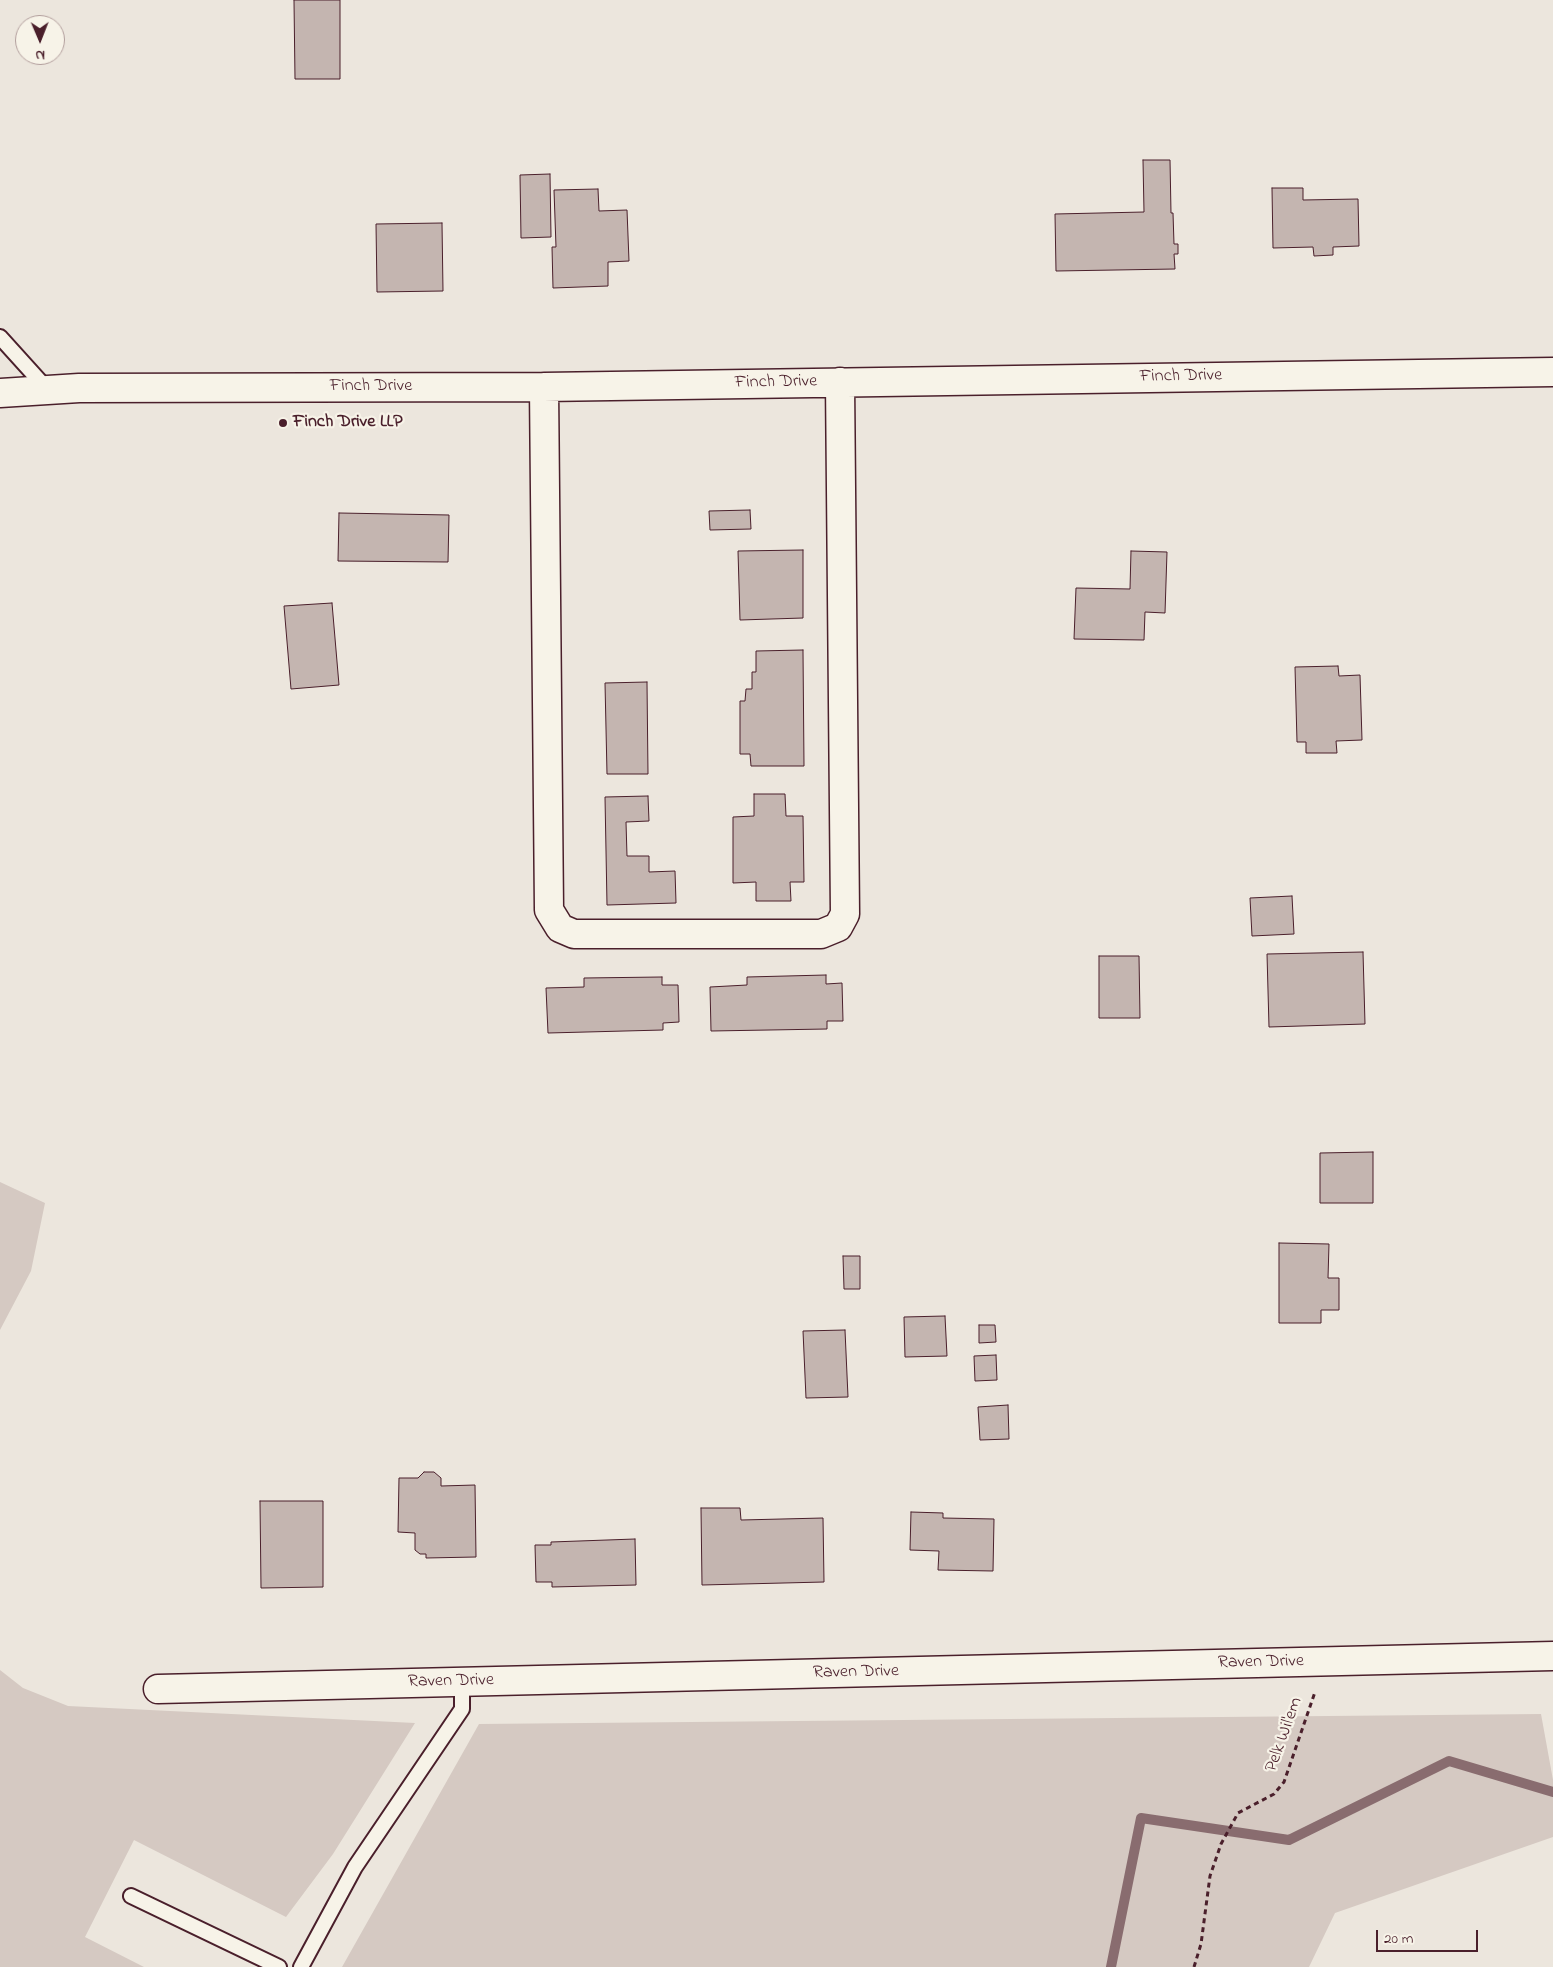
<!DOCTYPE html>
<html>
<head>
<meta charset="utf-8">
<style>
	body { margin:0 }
	#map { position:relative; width:1553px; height:1967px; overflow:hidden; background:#ece6dd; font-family:"Indie Flower",sans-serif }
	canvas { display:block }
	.north { position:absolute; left:15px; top:15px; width:50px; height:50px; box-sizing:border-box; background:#f7f3e8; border:1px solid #b29e9c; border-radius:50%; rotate:179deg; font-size:14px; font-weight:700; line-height:20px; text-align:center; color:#4a1f2b }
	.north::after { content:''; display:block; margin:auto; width:18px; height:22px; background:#4a1f2b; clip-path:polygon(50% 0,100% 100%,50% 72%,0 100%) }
	.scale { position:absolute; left:1376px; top:1930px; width:102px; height:22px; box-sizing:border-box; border:2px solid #4a1f2b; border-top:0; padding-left:6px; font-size:15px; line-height:18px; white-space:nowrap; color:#4a1f2b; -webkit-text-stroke:4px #f7f3e8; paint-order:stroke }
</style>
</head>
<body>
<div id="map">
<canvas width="1553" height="1967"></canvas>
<div class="north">N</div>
<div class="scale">20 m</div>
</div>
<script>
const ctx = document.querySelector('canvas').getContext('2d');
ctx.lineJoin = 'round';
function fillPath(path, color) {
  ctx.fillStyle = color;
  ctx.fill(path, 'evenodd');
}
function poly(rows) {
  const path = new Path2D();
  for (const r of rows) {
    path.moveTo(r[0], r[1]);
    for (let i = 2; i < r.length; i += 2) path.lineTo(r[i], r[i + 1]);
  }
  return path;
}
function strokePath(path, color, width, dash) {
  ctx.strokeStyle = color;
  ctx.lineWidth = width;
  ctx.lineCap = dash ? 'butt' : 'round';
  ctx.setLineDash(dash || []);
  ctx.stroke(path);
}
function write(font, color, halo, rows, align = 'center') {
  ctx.font = font + ' "Indie Flower",sans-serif';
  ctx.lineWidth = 4.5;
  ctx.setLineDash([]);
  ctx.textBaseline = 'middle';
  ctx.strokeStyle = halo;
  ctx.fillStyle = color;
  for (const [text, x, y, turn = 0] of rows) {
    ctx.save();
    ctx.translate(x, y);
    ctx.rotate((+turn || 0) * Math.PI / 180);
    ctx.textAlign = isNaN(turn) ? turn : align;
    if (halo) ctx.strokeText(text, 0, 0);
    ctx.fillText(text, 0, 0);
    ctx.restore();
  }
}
fillPath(poly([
	[0,1182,45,1203,31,1271,0,1330],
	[0,1670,23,1688,68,1706,415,1723,333,1854,286,1917,134,1840,85,1937,144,1967,0,1967],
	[1541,1714,1553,1780,1553,1837,1335,1913,1309,1967,342,1967,479,1724]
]), '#d5c9c2');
strokePath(poly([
	[1111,1967,1141,1818,1289,1840,1449,1761,1553,1792]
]), '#896c6f', 10);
const building = poly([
	[294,0,340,0,340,79,295,79,294,0],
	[1143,160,1170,160,1171,213,1173,213,1174,244,1178,244,1178,254,1174,254,1175,269,1056,271,1055,214,1144,212,1143,160],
	[550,174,551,237,521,238,520,175,550,174],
	[1272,188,1303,188,1303,200,1358,199,1359,246,1333,247,1333,255,1314,256,1313,247,1273,248,1272,188],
	[598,189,599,211,627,210,629,261,608,262,608,286,553,288,552,247,556,247,554,190,598,189],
	[442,223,443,291,377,292,376,224,442,223],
	[750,510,751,529,710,530,709,511,750,510],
	[339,513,449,515,448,562,338,561,339,513],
	[803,550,803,618,740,620,738,551,803,550],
	[1131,551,1167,552,1165,613,1145,612,1144,640,1074,639,1076,588,1130,589,1131,551],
	[332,603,339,685,291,689,284,606,332,603],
	[803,650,804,766,751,766,750,754,740,754,740,701,745,701,746,689,752,689,752,672,756,672,756,651,803,650],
	[1338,666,1339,676,1360,675,1362,740,1336,741,1337,753,1306,753,1306,742,1297,742,1295,667,1338,666],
	[647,682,648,774,607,774,605,683,647,682],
	[754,794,785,794,786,816,803,816,804,882,790,882,791,901,756,901,756,882,733,883,733,817,754,816,754,794],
	[648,796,649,821,626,822,627,856,649,856,649,872,675,871,676,903,607,905,605,797,648,796],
	[1292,896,1294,934,1252,936,1250,898,1292,896],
	[1363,952,1365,1024,1269,1027,1267,954,1363,952],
	[1099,956,1139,956,1140,1018,1099,1018,1099,956],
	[826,975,826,984,842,983,843,1021,827,1021,827,1029,711,1031,710,987,747,985,747,977,826,975],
	[662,977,662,985,678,985,679,1022,663,1023,663,1030,548,1033,546,988,584,987,584,978,662,977],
	[1373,1152,1373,1203,1320,1203,1320,1153,1373,1152],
	[1279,1243,1329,1244,1328,1278,1339,1278,1339,1310,1321,1310,1321,1323,1279,1323,1279,1243],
	[843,1256,860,1256,860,1289,844,1289,843,1256],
	[945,1316,947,1356,905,1357,904,1317,945,1316],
	[979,1325,995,1325,996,1342,979,1343,979,1325],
	[845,1330,848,1397,806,1398,803,1331,845,1330],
	[996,1355,997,1380,975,1381,974,1356,996,1355],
	[1008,1405,1009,1439,980,1440,978,1407,1008,1405],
	[424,1472,434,1472,441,1478,441,1486,475,1485,476,1557,426,1558,426,1554,420,1554,415,1550,415,1533,398,1532,399,1478,418,1478,424,1472],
	[260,1501,323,1501,323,1587,261,1588,260,1501],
	[701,1508,740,1508,741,1520,823,1518,824,1582,702,1585,701,1508],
	[911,1512,943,1513,943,1518,994,1519,993,1571,938,1570,939,1551,910,1550,911,1512],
	[635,1539,636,1585,552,1587,552,1582,536,1582,535,1545,551,1545,551,1542,635,1539]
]);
fillPath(building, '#c4b5b0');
strokePath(building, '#4a1f2b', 1);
const service = poly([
	[0,337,47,389],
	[131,1896,279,1967],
	[301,1967,355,1867,462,1709,462,1682]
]);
const minor = poly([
	[544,387,549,910,560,928,574,934,821,934,838,927,845,914,840,382],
	[0,393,79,388,544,387,1553,372],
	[158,1689,1553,1656]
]);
strokePath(service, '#4a1f2b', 18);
strokePath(minor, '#4a1f2b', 31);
strokePath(poly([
	[1194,1967,1201,1944,1210,1876,1221,1844,1238,1813,1274,1794,1284,1782,1315,1692]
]), '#4a1f2b', 3, [5, 4]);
strokePath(service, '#f7f3e8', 14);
strokePath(minor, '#f7f3e8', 28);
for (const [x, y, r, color] of [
	[283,423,5,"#4a1f2b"]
]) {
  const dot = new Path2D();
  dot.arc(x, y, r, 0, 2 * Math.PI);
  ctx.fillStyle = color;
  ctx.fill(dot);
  strokePath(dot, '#f7f3e8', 2);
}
write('18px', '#4a1f2b', '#f7f3e8', [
	["Finch Drive",1181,377,-1],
	["Finch Drive",776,383,-1],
	["Finch Drive",371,387],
	["Raven Drive",1261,1663,-1],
	["Raven Drive",856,1673,-1],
	["Raven Drive",451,1682,-1],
	["Pelk Wil'em",1285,1735,-70]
]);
write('bold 18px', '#4a1f2b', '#f7f3e8', [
	["Finch Drive LLP",293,423]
], 'left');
</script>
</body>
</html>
